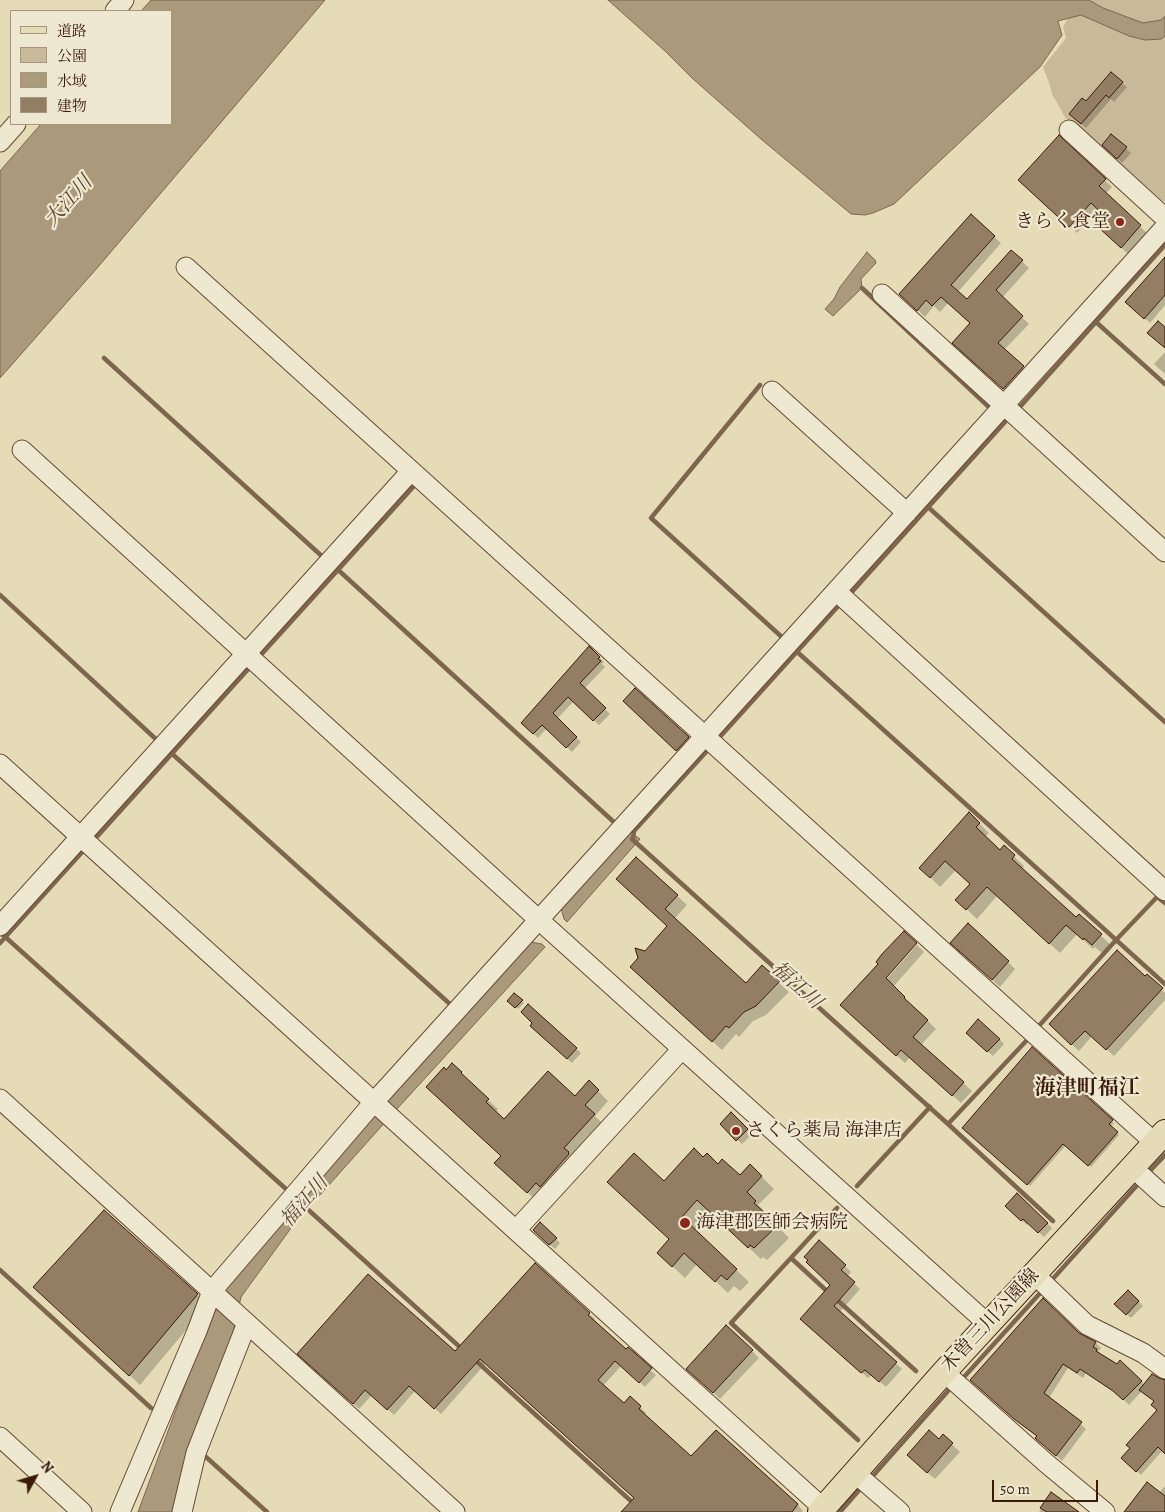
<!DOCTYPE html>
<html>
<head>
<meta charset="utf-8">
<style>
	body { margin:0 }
	#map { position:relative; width:1165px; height:1512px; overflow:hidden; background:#e5dbb6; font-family:Alegreya,"Noto Serif JP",serif }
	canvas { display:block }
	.legend { position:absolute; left:10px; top:10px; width:162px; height:115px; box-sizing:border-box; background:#eee8d0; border:1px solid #a69681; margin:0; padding:6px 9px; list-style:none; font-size:15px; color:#3b1a0a }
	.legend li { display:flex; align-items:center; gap:10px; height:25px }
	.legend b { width:25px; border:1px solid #a69681 }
	.north { position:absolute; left:10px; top:1452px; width:50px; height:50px; -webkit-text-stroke:4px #eee8d0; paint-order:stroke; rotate:51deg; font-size:14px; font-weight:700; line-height:20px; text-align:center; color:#3b1a0a }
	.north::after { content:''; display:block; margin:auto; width:18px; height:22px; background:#3b1a0a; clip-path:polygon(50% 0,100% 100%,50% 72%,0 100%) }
	.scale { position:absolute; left:992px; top:1480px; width:106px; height:22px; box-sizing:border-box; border:2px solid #3b1a0a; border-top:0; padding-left:6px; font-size:15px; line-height:18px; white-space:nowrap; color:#3b1a0a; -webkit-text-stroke:4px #eee8d0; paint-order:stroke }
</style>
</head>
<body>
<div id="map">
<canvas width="1165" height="1512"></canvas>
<ul class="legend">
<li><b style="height:6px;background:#e5dbb6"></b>道路</li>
<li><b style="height:14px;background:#c8ba99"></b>公園</li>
<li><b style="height:14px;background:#ab997c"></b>水域</li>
<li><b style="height:14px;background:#937e63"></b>建物</li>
</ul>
<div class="north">N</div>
<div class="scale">50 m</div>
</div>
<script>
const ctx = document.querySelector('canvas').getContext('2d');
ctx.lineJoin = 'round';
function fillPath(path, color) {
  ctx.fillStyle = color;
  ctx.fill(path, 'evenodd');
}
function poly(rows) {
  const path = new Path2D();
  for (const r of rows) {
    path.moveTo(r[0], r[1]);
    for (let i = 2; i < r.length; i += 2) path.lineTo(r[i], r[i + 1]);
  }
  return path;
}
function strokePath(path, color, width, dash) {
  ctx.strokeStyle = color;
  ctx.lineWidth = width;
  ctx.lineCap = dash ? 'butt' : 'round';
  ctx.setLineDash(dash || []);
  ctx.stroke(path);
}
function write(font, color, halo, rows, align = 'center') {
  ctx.font = font + ' Alegreya,"Noto Serif JP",serif';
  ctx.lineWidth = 4.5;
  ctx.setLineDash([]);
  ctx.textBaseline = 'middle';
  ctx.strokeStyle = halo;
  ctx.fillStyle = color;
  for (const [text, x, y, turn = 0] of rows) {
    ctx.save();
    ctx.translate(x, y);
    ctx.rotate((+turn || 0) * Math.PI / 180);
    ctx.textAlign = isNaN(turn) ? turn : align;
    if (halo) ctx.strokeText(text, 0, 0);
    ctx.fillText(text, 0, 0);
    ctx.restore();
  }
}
fillPath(poly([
	[1073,0,1165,0,1165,201,1162,201,1152,192,1149,195,1066,119,1052,94,1049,83,1043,67,1066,38,1063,27,1070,14]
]), '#c8ba99');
const water = poly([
	[151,0,325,0,98,267,0,378,0,171,41,124,171,124,171,11,141,11,151,0],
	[608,0,1089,0,1103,8,1143,23,1161,20,1165,16,1165,36,1161,39,1145,40,1129,36,1081,15,1058,21,1062,35,1040,67,894,204,873,213,865,215,851,214,761,139,692,78,665,51,608,0],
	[867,252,875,260,876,263,861,279,862,288,833,316,825,309,834,299,840,287,867,252],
	[630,832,640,839,567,922,564,919,561,908,630,832],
	[530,942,542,944,545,947,396,1110,294,1224,241,1297,234,1329,172,1512,138,1512,214,1307,228,1282,331,1163,530,942]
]);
fillPath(water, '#ab997c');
strokePath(water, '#7e664e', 1);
fillPath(poly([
	[1122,83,1127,87,1114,102,1111,99,1086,128,1075,118,1086,103],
	[1111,136,1131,153,1122,163,1103,145],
	[1059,137,1112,187,1105,194,1147,233,1128,254,1107,234,1109,218,1099,209,1077,233,1026,187],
	[971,216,1001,243,958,292,967,301,1011,251,1029,268,1002,298,1029,324,1004,350,1030,374,1011,395,961,350,971,324,948,303,940,312,934,306,925,317,908,301],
	[1165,259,1165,305,1150,323,1132,307],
	[1165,352,1165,374,1154,364],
	[589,648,604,662,602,664,605,667,584,689,610,714,599,725,574,701,557,719,581,742,572,752,547,728,538,738,522,723],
	[632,709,688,738,696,745,685,757],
	[979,823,989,833,985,837,1001,851,1004,847,1024,866,1022,869,1077,919,1079,915,1111,945,1103,954,1095,947,1093,949,1077,934,1060,953,997,896,977,919,957,900,971,884,956,870,940,887,921,868],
	[637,859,687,905,674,919,746,985,762,967,789,992,766,1015,753,1021,739,1037,736,1034,722,1050,641,977,645,952,669,926],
	[917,945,924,952,893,987,936,1029,921,1045,972,1091,961,1103,910,1057,905,1063,850,1014,883,955,881,982,883,983],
	[960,950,1008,962,1015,969,1000,987],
	[1147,976,1165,993,1165,1000,1114,1056,1092,1036,1079,1051,1057,1031],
	[515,994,524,1003,518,1009,509,1001],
	[529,1006,581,1053,572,1063,536,1030],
	[972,1037,999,1039,1004,1044,993,1056],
	[589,1082,608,1101,595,1116,604,1125,538,1202,506,1173,503,1156,437,1097,488,1100,498,1109,495,1113,505,1121,575,1098],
	[731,1114,752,1134,742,1144,721,1124],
	[1112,1121,1114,1123,1110,1127,1119,1135,1091,1167,1066,1145,1030,1186,963,1128],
	[703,1159,740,1177,761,1176,774,1189,758,1205,767,1214,766,1215,789,1238,767,1260,763,1257,761,1259,710,1212,694,1230,749,1282,740,1291,734,1286,728,1293,697,1264,685,1278,671,1265,670,1240,664,1183],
	[1017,1195,1052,1228,1044,1237,1029,1223,1027,1225,1006,1206],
	[540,1224,560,1243,555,1249,539,1235],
	[845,1266,851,1272,847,1277,860,1289,839,1313,902,1369,886,1387,872,1375,868,1378,808,1325,832,1285,814,1269],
	[1128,1291,1143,1306,1131,1318,1116,1304],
	[197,1295,207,1305,140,1385,45,1297],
	[589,1314,595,1319,593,1321,626,1351,656,1375,645,1387,621,1366,603,1386,624,1405,640,1407,646,1413,644,1415,692,1458,716,1431,798,1505,803,1511,802,1512,623,1512,635,1498,486,1363,441,1414,415,1391,394,1415,372,1395,359,1409,305,1359,455,1353],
	[1078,1334,1096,1343,1101,1348,1098,1352,1117,1366,1120,1362,1145,1385,1165,1381,1165,1453,1162,1451,1141,1475,1127,1462,1158,1410,1155,1402,1142,1391,1129,1405,1120,1396,1086,1373,1083,1378,1068,1368,1049,1398,1086,1429,1062,1461,1042,1443,1037,1436,1021,1424,976,1385],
	[752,1351,759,1358,720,1399,694,1375],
	[943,1436,960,1452,935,1479,916,1463],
	[1165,1486,1165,1512,1126,1512,1159,1493],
	[1051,1494,1077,1512,1039,1512]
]), '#0003');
strokePath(poly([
	[862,288,991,409],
	[1096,322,1165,384],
	[104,358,325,559],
	[760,385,651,518,784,639],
	[1018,409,1165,245],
	[928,507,1165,722],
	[335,567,616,824],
	[850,594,1005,422],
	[0,595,159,742],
	[794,649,1165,984],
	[259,657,415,485],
	[718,739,841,603],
	[169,751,451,1005],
	[632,839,948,1124,1028,1039],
	[633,839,634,831,707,751],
	[94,840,251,666],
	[2,934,286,1189],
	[0,943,84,850],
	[1037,1028,1116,940,1157,897,1165,903],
	[948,1124,1053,1221],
	[1149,1172,1165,1155],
	[857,1186,930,1107],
	[303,1205,462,1349],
	[837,1208,731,1323,858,1440],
	[791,1258,829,1293],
	[0,1270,151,1408],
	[1050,1282,1140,1182],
	[835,1298,916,1371],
	[474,1359,643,1512],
	[964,1377,1042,1291],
	[206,1457,267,1512],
	[871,1478,948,1391],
	[840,1512,861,1488]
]), '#7e664e', 4.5);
const building = poly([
	[1111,72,1123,82,1109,98,1106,95,1081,124,1069,114,1082,98,1086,101,1111,72],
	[1111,134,1127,147,1117,159,1102,145,1111,134],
	[1059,135,1106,179,1099,186,1141,225,1121,248,1098,227,1107,218,1091,203,1069,227,1018,180,1059,135],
	[971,214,995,236,951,285,967,299,1011,250,1023,260,996,290,1023,316,998,343,1024,366,1003,389,952,343,970,323,941,297,932,306,926,300,917,311,899,294,971,214],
	[1165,257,1165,295,1144,319,1125,302,1165,257],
	[1158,321,1165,327,1165,348,1147,333,1158,321],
	[589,646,600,657,598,659,601,661,580,683,606,708,593,721,568,697,553,713,577,737,566,748,542,725,533,734,521,723,589,646],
	[635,688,689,737,676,751,623,701,635,688],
	[969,812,980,823,976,827,1000,850,1004,845,1015,855,1012,859,1076,917,1079,914,1102,934,1092,945,1084,938,1083,940,1066,925,1049,944,987,887,966,910,955,900,970,884,945,861,930,878,919,868,969,812],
	[636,857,678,895,665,909,746,983,762,965,780,981,756,1006,744,1012,729,1028,726,1026,712,1042,630,967,638,958,635,948,645,951,667,926,616,879,636,857],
	[968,923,1009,961,992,980,950,943,968,923],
	[904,931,917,943,886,978,905,997,904,998,928,1020,913,1037,964,1082,952,1096,901,1050,896,1056,840,1005,878,964,876,962,882,954,904,931],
	[1117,950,1145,976,1147,974,1163,988,1106,1050,1085,1031,1071,1045,1049,1024,1117,950],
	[514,993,523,1000,515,1008,507,1001,514,993],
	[528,1004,577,1048,567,1059,530,1026,532,1023,521,1012,528,1004],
	[978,1019,1000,1039,987,1052,966,1033,978,1019],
	[1032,1047,1113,1120,1109,1124,1118,1132,1088,1166,1063,1144,1027,1185,962,1128,1032,1047],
	[452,1063,462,1072,461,1073,489,1099,486,1102,504,1119,548,1071,575,1096,589,1080,599,1090,585,1105,595,1114,564,1148,569,1152,568,1153,569,1154,540,1187,536,1183,527,1193,494,1163,501,1156,426,1087,444,1067,446,1070,452,1063],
	[731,1112,748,1129,736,1141,720,1124,731,1112],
	[694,1148,703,1157,707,1153,718,1164,722,1159,740,1175,750,1164,762,1176,747,1192,756,1201,754,1203,778,1225,754,1248,750,1245,748,1248,697,1200,682,1217,737,1269,727,1280,721,1275,715,1282,684,1253,672,1267,657,1253,669,1239,607,1182,634,1153,664,1181,694,1148],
	[1017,1193,1048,1223,1038,1233,1023,1219,1021,1221,1005,1206,1017,1193],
	[104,1210,198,1294,129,1376,33,1287,104,1210],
	[540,1222,557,1238,549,1245,533,1230,540,1222],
	[819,1240,846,1265,841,1270,855,1282,834,1306,897,1362,879,1382,865,1370,861,1373,800,1319,830,1285,806,1262,808,1260,804,1257,819,1240],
	[535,1263,590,1313,588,1315,626,1349,628,1347,652,1368,639,1383,615,1361,598,1380,624,1403,630,1396,641,1406,639,1409,691,1456,716,1430,798,1504,792,1512,621,1512,634,1498,480,1359,434,1409,409,1386,387,1410,365,1390,353,1404,297,1354,368,1274,455,1351,535,1263],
	[1128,1290,1139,1301,1126,1315,1114,1304,1128,1290],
	[1043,1298,1079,1333,1096,1342,1093,1347,1097,1349,1096,1351,1117,1364,1120,1360,1142,1381,1123,1400,1113,1391,1080,1369,1077,1373,1063,1364,1044,1393,1082,1422,1056,1456,1035,1438,1037,1436,1014,1419,970,1380,1043,1298],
	[726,1325,753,1350,713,1393,686,1369,726,1325],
	[1152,1374,1159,1378,1165,1380,1165,1454,1158,1447,1136,1472,1121,1458,1130,1448,1126,1445,1157,1410,1151,1405,1154,1401,1139,1390,1152,1374],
	[929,1430,939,1439,943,1434,953,1443,927,1473,907,1455,929,1430],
	[1147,1482,1165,1496,1165,1512,1124,1512,1147,1482],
	[1051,1492,1079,1512,1047,1512,1040,1508,1051,1492]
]);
fillPath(building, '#937e63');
strokePath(building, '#3b1a0a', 1);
const minor = poly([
	[115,11,124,0],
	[1069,130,1165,218],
	[0,142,16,124],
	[186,267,1155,1143],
	[882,294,1165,552],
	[772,391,907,513],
	[22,450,539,920,988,1324],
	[836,591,1165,891],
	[0,764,823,1508],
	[0,926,411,471],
	[0,1099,455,1512],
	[1132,1167,1165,1197],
	[516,1230,682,1049],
	[1034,1274,1087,1325,1143,1353,1165,1369],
	[944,1372,1046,1463,1105,1512],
	[0,1437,82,1512],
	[855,1473,900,1512],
	[120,1512,197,1331,212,1291,374,1102,1165,227],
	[182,1512,196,1453,247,1323]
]);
const major = poly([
	[820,1512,944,1372,1165,1132]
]);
strokePath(minor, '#664a35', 21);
strokePath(major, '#3b1a0a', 26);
strokePath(minor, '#eee8d0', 19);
strokePath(major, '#e5dbb6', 24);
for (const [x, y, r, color] of [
	[1120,222,5,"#8f2418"],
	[736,1131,5,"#8f2418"],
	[685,1223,6,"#8f2418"]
]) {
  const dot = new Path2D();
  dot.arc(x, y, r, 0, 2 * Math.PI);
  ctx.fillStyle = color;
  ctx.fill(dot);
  strokePath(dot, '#eee8d0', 2);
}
write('19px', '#3b1a0a', '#eee8d0', [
	["きらく食堂",1110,222,"right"],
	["さくら薬局 海津店",746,1131],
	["海津郡医師会病院",696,1223]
], 'left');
write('19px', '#3b1a0a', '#eee8d0', [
	["木曽三川公園線",991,1321,-47]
]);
write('italic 20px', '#624632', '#eee8d0', [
	["大江川",69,202,-48],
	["福江川",796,986,42],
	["福江川",305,1202,-49]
]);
write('bold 21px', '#3b1a0a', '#eee8d0', [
	["海津町福江",1087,1089]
]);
</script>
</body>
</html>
